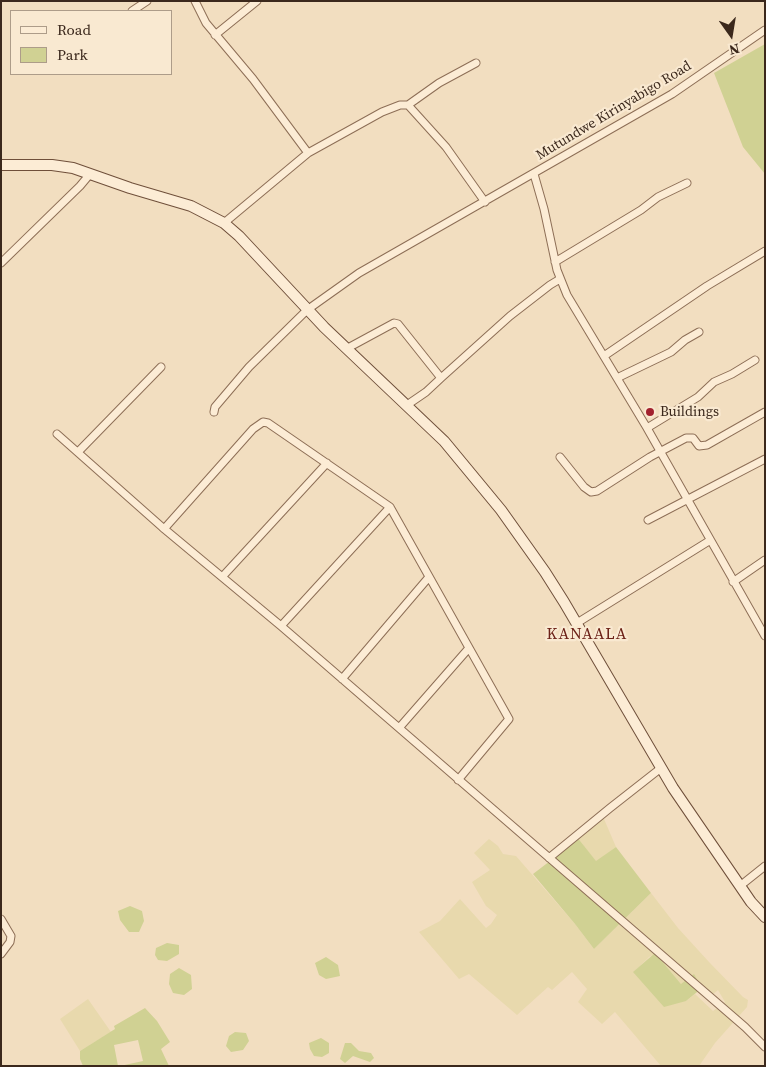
<!DOCTYPE html>
<html>
<head>
<meta charset="utf-8">
<style>
	body { margin:0 }
	#map { position:relative; width:766px; height:1067px; overflow:hidden; background:#f2dec0; font-family:"Source Serif 4",serif }
	canvas { display:block }
	.frame { position:absolute; inset:0; border:2px solid #3b281c; pointer-events:none }
	.legend { position:absolute; left:10px; top:10px; width:162px; height:65px; box-sizing:border-box; background:#f9e9d1; border:1px solid #ad9c89; margin:0; padding:6px 9px; list-style:none; font-size:15px; color:#3b281c }
	.legend li { display:flex; align-items:center; gap:10px; height:25px }
	.legend b { width:25px; border:1px solid #ad9c89 }
	.north { position:absolute; left:706px; top:10px; width:50px; height:50px; -webkit-text-stroke:4px #f9e9d1; paint-order:stroke; rotate:167deg; font-size:14px; font-weight:700; line-height:20px; text-align:center; color:#3b281c }
	.north::after { content:''; display:block; margin:auto; width:18px; height:22px; background:#3b281c; clip-path:polygon(50% 0,100% 100%,50% 72%,0 100%) }
</style>
</head>
<body>
<div id="map">
<canvas width="766" height="1067"></canvas>
<div class="frame"></div>
<ul class="legend">
<li><b style="height:6px;background:#fcecd5"></b>Road</li>
<li><b style="height:14px;background:#d0d193"></b>Park</li>
</ul>
<div class="north">N</div>
</div>
<script>
const ctx = document.querySelector('canvas').getContext('2d');
ctx.lineJoin = 'round';
function fillPath(path, color) {
  ctx.fillStyle = color;
  ctx.fill(path, 'evenodd');
}
function poly(rows) {
  const path = new Path2D();
  for (const r of rows) {
    path.moveTo(r[0], r[1]);
    for (let i = 2; i < r.length; i += 2) path.lineTo(r[i], r[i + 1]);
  }
  return path;
}
function strokePath(path, color, width, dash) {
  ctx.strokeStyle = color;
  ctx.lineWidth = width;
  ctx.lineCap = dash ? 'butt' : 'round';
  ctx.setLineDash(dash || []);
  ctx.stroke(path);
}
function write(font, color, halo, rows, align = 'center') {
  ctx.font = font + ' "Source Serif 4",serif';
  ctx.lineWidth = 4.5;
  ctx.setLineDash([]);
  ctx.textBaseline = 'middle';
  ctx.strokeStyle = halo;
  ctx.fillStyle = color;
  for (const [text, x, y, turn = 0] of rows) {
    ctx.save();
    ctx.translate(x, y);
    ctx.rotate((+turn || 0) * Math.PI / 180);
    ctx.textAlign = isNaN(turn) ? turn : align;
    if (halo) ctx.strokeText(text, 0, 0);
    ctx.fillText(text, 0, 0);
    ctx.restore();
  }
}
fillPath(poly([
	[601,817,604,819,616,847,596,862,577,837],
	[489,839,498,846,503,854,516,856,575,924,594,949,651,893,678,928,709,962,743,997,748,1000,747,1007,715,1043,699,1066,661,1066,615,1012,602,1024,578,1002,587,989,572,972,552,990,548,987,517,1015,469,974,459,979,419,932,440,921,460,899,486,928,491,924,497,915,486,906,472,882,490,870,474,853],
	[655,954,681,984,702,988,711,996,718,990,725,1002,713,1011,695,994,686,1001,634,972,649,957],
	[88,999,111,1032,80,1051,60,1019]
]), '#e8d9ad');
fillPath(poly([
	[765,44,765,174,743,147,714,73],
	[577,837,596,861,616,847,651,893,594,949,575,924,533,874,550,861],
	[130,906,142,911,144,921,139,932,129,932,120,920,118,911],
	[167,943,179,945,179,954,167,961,158,960,155,955,156,948],
	[655,953,681,984,694,974,702,988,686,1001,664,1007,633,972],
	[326,957,338,965,340,976,326,979,319,975,315,963],
	[179,968,191,975,192,989,184,995,173,993,169,984,170,974],
	[145,1008,157,1021,170,1042,161,1049,169,1066,120,1066,143,1061,138,1040,114,1045,118,1066,83,1066,80,1059,80,1051,115,1029,114,1026],
	[235,1032,246,1033,249,1041,243,1050,231,1052,226,1046,229,1036],
	[321,1038,329,1043,329,1053,322,1057,314,1056,310,1049,309,1043],
	[345,1043,351,1043,359,1051,371,1053,374,1058,370,1062,353,1056,345,1063,340,1059]
]), '#d0d193');
const street = poly([
	[195,1,206,23,253,79,308,153],
	[132,11,147,1],
	[215,35,257,1],
	[408,105,439,83,476,63],
	[534,174,544,209,557,270,567,295,647,428,765,636],
	[224,223,308,153,382,112,400,105,408,105,446,147,485,202],
	[555,262,641,210,658,197,687,183],
	[1,263,80,186,90,174],
	[346,349,394,323,398,324,441,378,426,392,407,405],
	[604,356,707,286,765,251],
	[441,378,510,316,550,285,560,279],
	[617,378,671,352,685,340,699,332],
	[214,412,215,407,249,367,307,310,359,273,672,94,765,30],
	[647,428,698,397,714,382,732,374,755,360],
	[57,434,162,527,281,626,745,1027,765,1047],
	[78,452,161,367],
	[560,457,584,487,591,492,597,491,650,457,686,438,693,438,699,446,707,445,765,412],
	[390,507,509,719,458,780],
	[648,520,765,459],
	[164,529,253,429,263,422,268,423,390,507,281,626],
	[223,576,327,463],
	[733,582,765,560],
	[577,623,709,541],
	[342,679,429,577],
	[399,728,469,648],
	[549,858,610,808,661,768],
	[740,886,765,866],
	[1,919,11,936,10,942,1,954]
]);
const secondary = poly([
	[1,165,52,165,73,168,130,188,191,206,224,223,239,236,324,327,444,441,501,510,545,572,564,602,673,788,751,902,765,917]
]);
strokePath(street, '#8d6e56', 9);
strokePath(secondary, '#6f4f3a', 12);
strokePath(street, '#fcecd5', 7);
strokePath(secondary, '#fcecd5', 10);
for (const [x, y, r, color] of [
	[650,412,5,"#a2212e"]
]) {
  const dot = new Path2D();
  dot.arc(x, y, r, 0, 2 * Math.PI);
  ctx.fillStyle = color;
  ctx.fill(dot);
  strokePath(dot, '#f9e9d1', 2);
}
write('14px', '#3b281c', '#f9e9d1', [
	["Mutundwe Kirinyabigo Road",614,111,-31]
]);
write('14px', '#3b281c', '#f9e9d1', [
	["Buildings",660,412]
], 'left');
ctx.letterSpacing = '1px';
write('16px', '#6c2117', '#f9e9d1', [
	["KANAALA",587,635]
]);
ctx.letterSpacing = '0px';
</script>
</body>
</html>
